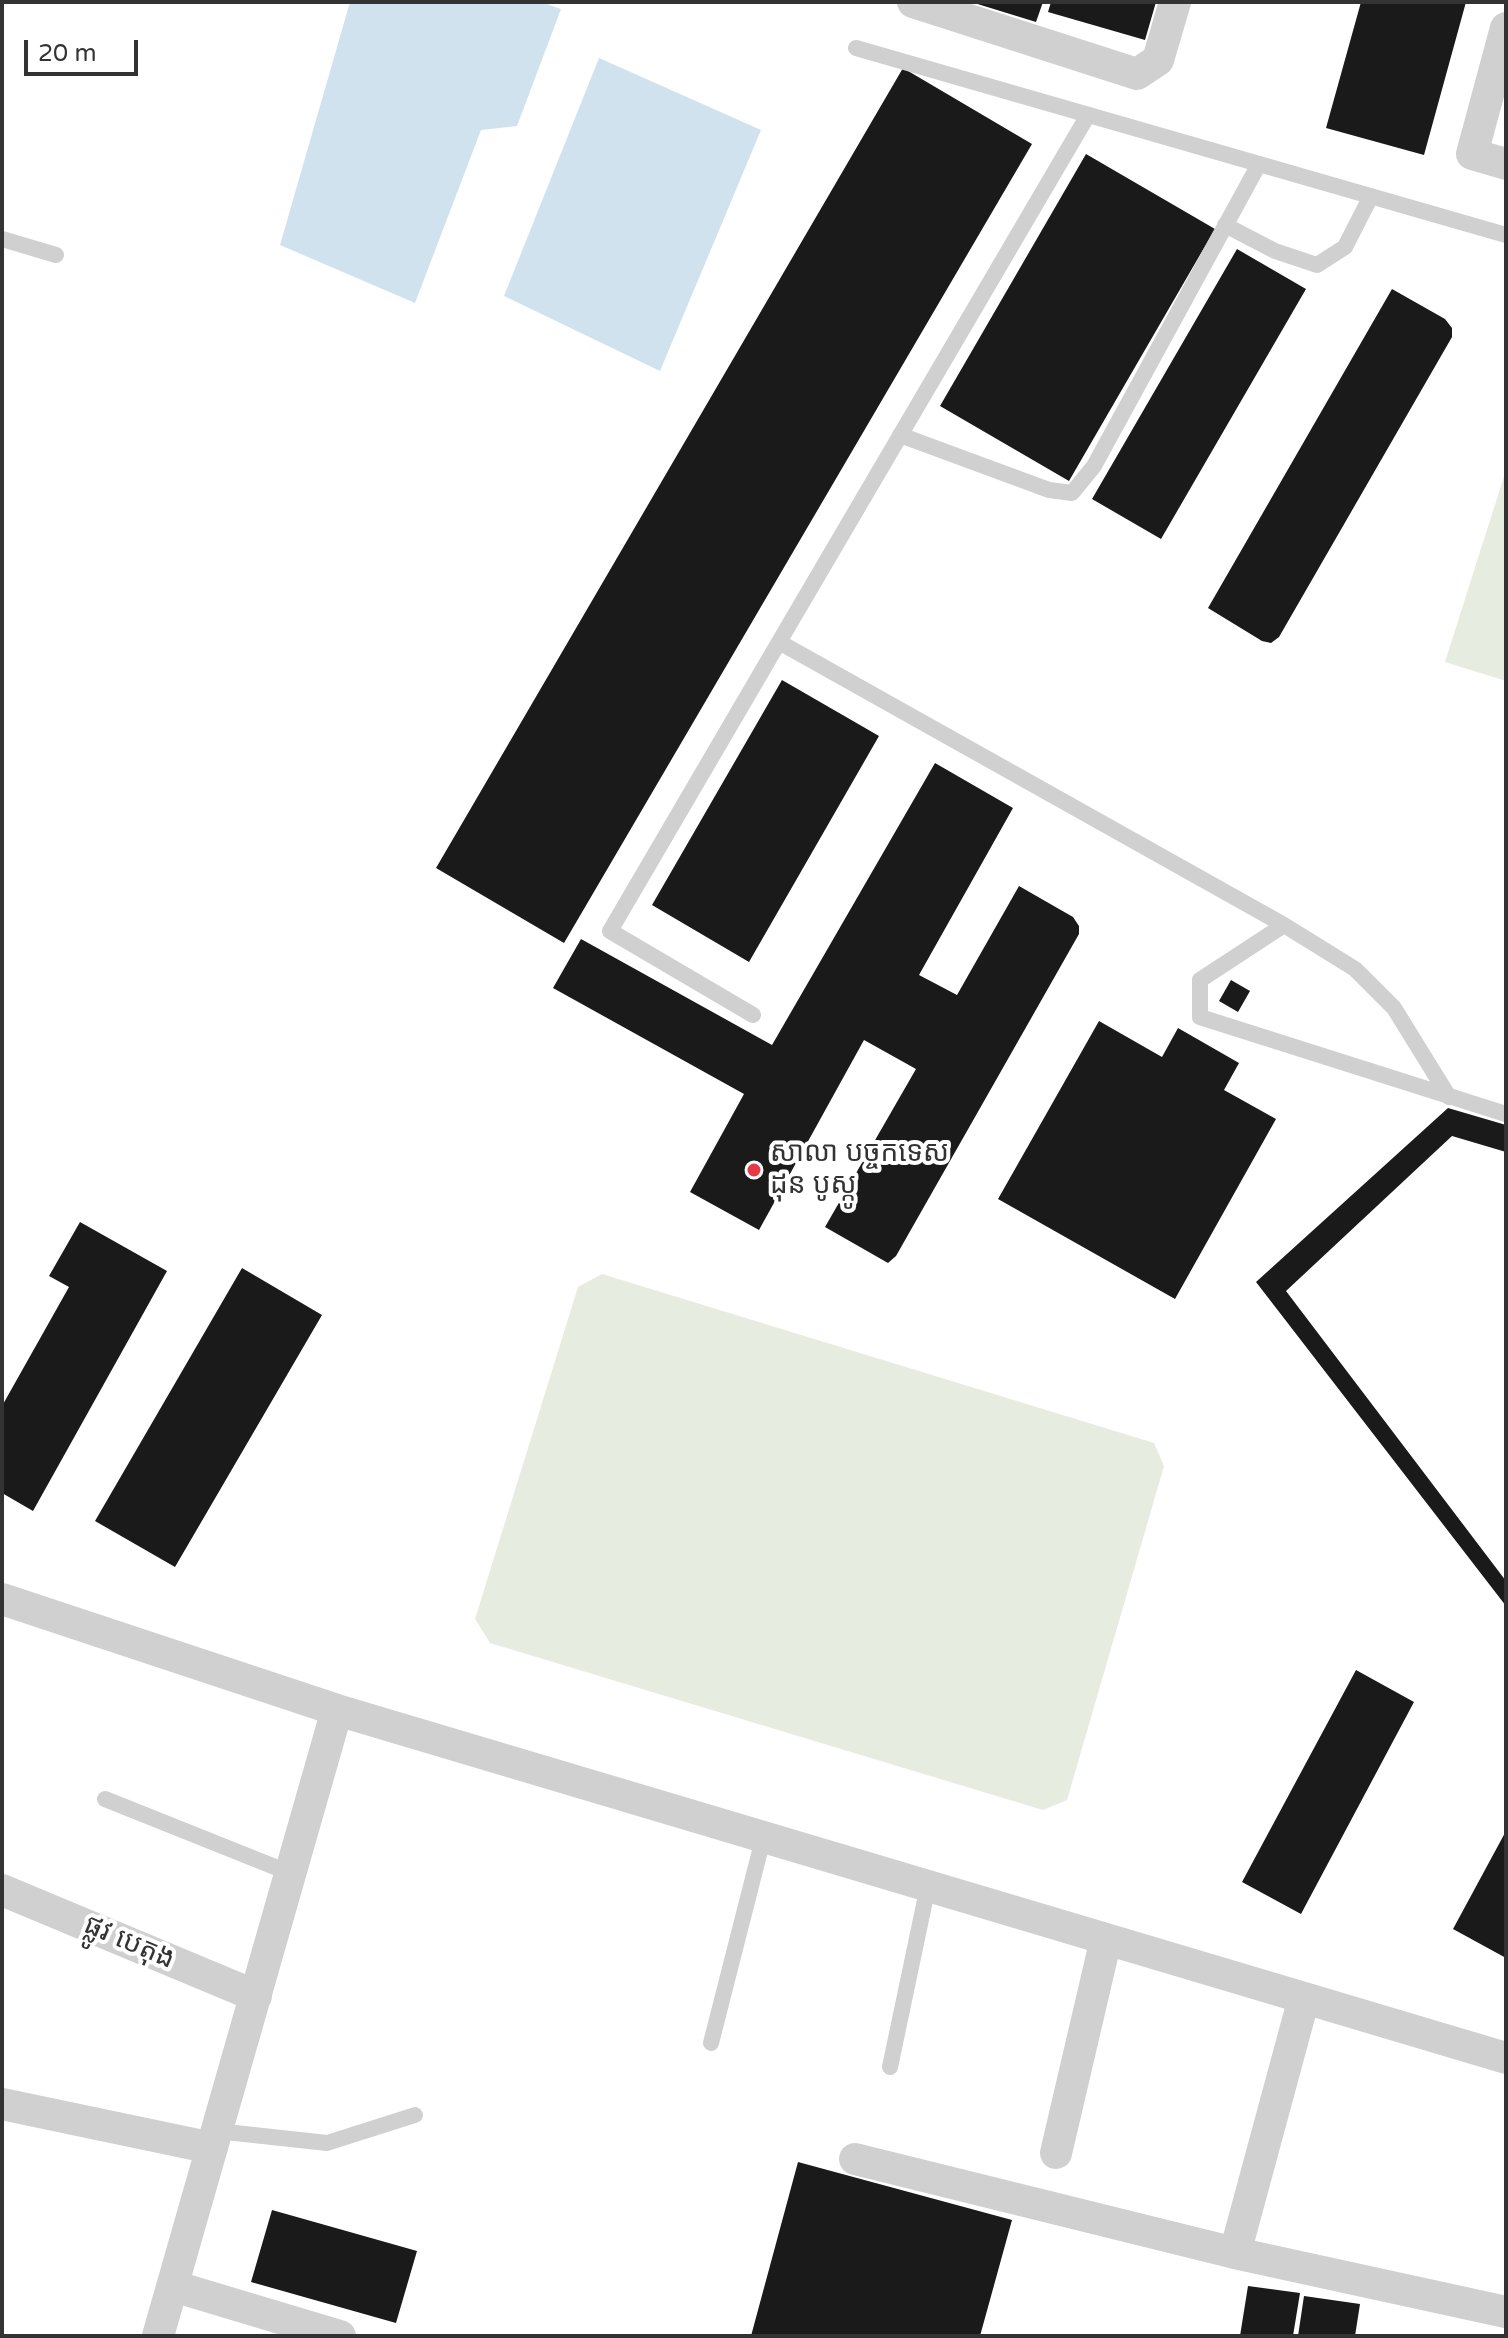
<!DOCTYPE html>
<html>
<head>
<meta charset="utf-8">
<style>
	body { margin:0 }
	#map { position:relative; width:1508px; height:2338px; overflow:hidden; background:#fff; font-family:"Varela Round",sans-serif }
	canvas { display:block }
	.frame { position:absolute; inset:0; border:4px solid #333; pointer-events:none }
	.scale { position:absolute; left:24px; top:40px; width:114px; height:36px; box-sizing:border-box; border:4px solid #333; border-top:0; padding-left:10px; font-size:24px; line-height:28px; white-space:nowrap; color:#333; -webkit-text-stroke:6px #fff; paint-order:stroke }
</style>
</head>
<body>
<div id="map">
<canvas width="1508" height="2338"></canvas>
<div class="frame"></div>
<div class="scale">20 m</div>
</div>
<script>
const ctx = document.querySelector('canvas').getContext('2d');
ctx.lineJoin = 'round';
function fillPath(path, color) {
  ctx.fillStyle = color;
  ctx.fill(path, 'evenodd');
}
function poly(rows) {
  const path = new Path2D();
  for (const r of rows) {
    path.moveTo(r[0], r[1]);
    for (let i = 2; i < r.length; i += 2) path.lineTo(r[i], r[i + 1]);
  }
  return path;
}
function strokePath(path, color, width, dash) {
  ctx.strokeStyle = color;
  ctx.lineWidth = width;
  ctx.lineCap = dash ? 'butt' : 'round';
  ctx.setLineDash(dash || []);
  ctx.stroke(path);
}
function write(font, color, halo, rows, align = 'center') {
  ctx.font = font + ' "Varela Round","Noto Sans Khmer",sans-serif';
  ctx.lineWidth = 8;
  ctx.setLineDash([]);
  ctx.textBaseline = 'middle';
  ctx.strokeStyle = halo;
  ctx.fillStyle = color;
  for (const [text, x, y, turn = 0] of rows) {
    ctx.save();
    ctx.translate(x, y);
    ctx.rotate((+turn || 0) * Math.PI / 180);
    ctx.textAlign = isNaN(turn) ? turn : align;
    if (halo) ctx.strokeText(text, 0, 0);
    ctx.fillText(text, 0, 0);
    ctx.restore();
  }
}
fillPath(poly([
	[1506,470,1506,681,1445,662],
	[602,1274,1154,1443,1164,1466,1067,1800,1043,1810,490,1643,475,1619,578,1287]
]), '#e6ecdf');
fillPath(poly([
	[350,2,541,2,561,9,517,126,481,130,415,303,280,245],
	[599,58,761,130,660,371,504,296]
]), '#cfe2ee');
fillPath(poly([
	[971,2,1043,2,1036,22],
	[1051,2,1156,2,1145,40,1048,12],
	[1361,2,1466,2,1424,155,1326,128],
	[903,68,1032,144,564,943,436,868],
	[1086,154,1215,229,1069,481,940,406],
	[1237,249,1306,289,1161,539,1092,499],
	[1392,289,1445,319,1452,328,1452,337,1279,637,1271,643,1262,641,1208,608],
	[782,680,879,736,749,962,652,905],
	[935,763,1013,808,919,975,957,995,1019,886,1073,917,1079,926,1079,934,896,1256,888,1263,825,1227,916,1069,864,1040,759,1230,690,1192,744,1094,553,988,581,939,772,1045],
	[1231,980,1250,991,1238,1012,1219,1001],
	[1099,1021,1162,1057,1178,1028,1239,1063,1224,1090,1276,1119,1175,1299,998,1199],
	[1448,1108,1506,1125,1506,1152,1452,1136,1286,1291,1506,1581,1506,1606,1256,1282],
	[80,1222,167,1271,33,1511,2,1493,2,1406,69,1287,49,1276],
	[242,1268,322,1315,175,1567,95,1521],
	[1356,1670,1414,1702,1301,1914,1242,1882],
	[1506,1831,1506,1958,1453,1929],
	[798,2162,1012,2220,980,2336,751,2336],
	[272,2210,417,2251,396,2323,251,2282],
	[1248,2286,1300,2293,1293,2336,1240,2336],
	[1304,2296,1360,2304,1355,2336,1298,2336]
]), '#1a1a1a');
strokePath(poly([
	[856,48,1506,235],
	[1088,115,779,642,1284,925,1355,969,1394,1008,1449,1097],
	[1225,225,1275,251,1317,265,1345,247,1371,196],
	[2,239,56,255],
	[900,435,1049,490,1072,493,1094,466,1259,164],
	[1284,925,1200,980,1200,1017,1506,1114],
	[753,1015,610,931,779,642],
	[105,1799,290,1873],
	[711,2043,763,1839],
	[890,2067,928,1886],
	[217,2131,327,2143,415,2115]
]), '#d0d0d0', 16);
strokePath(poly([
	[913,2,1137,74,1158,60,1175,2],
	[1506,28,1472,154,1506,164],
	[2,1599,337,1710,1506,2058],
	[2,1890,256,1996],
	[2,2104,212,2148],
	[1056,2153,1106,1939],
	[855,2159,1235,2253,1506,2312],
	[1235,2253,1304,1998],
	[173,2286,340,2336],
	[158,2336,337,1710]
]), '#d0d0d0', 32);
for (const [x, y, r, color] of [
	[754,1170,8,"#e63946"]
]) {
  const dot = new Path2D();
  dot.arc(x, y, r, 0, 2 * Math.PI);
  ctx.fillStyle = color;
  ctx.fill(dot);
  strokePath(dot, '#fff', 3);
}
write('28px', '#333', '#fff', [
	["សាលា បច្ចកទេស",770,1154],
	["ដុន បូស្កូ",770,1186]
], 'left');
write('28px', '#333', '#fff', [
	["ផ្លូវ បេតុង",129,1943,23]
]);
</script>
</body>
</html>
